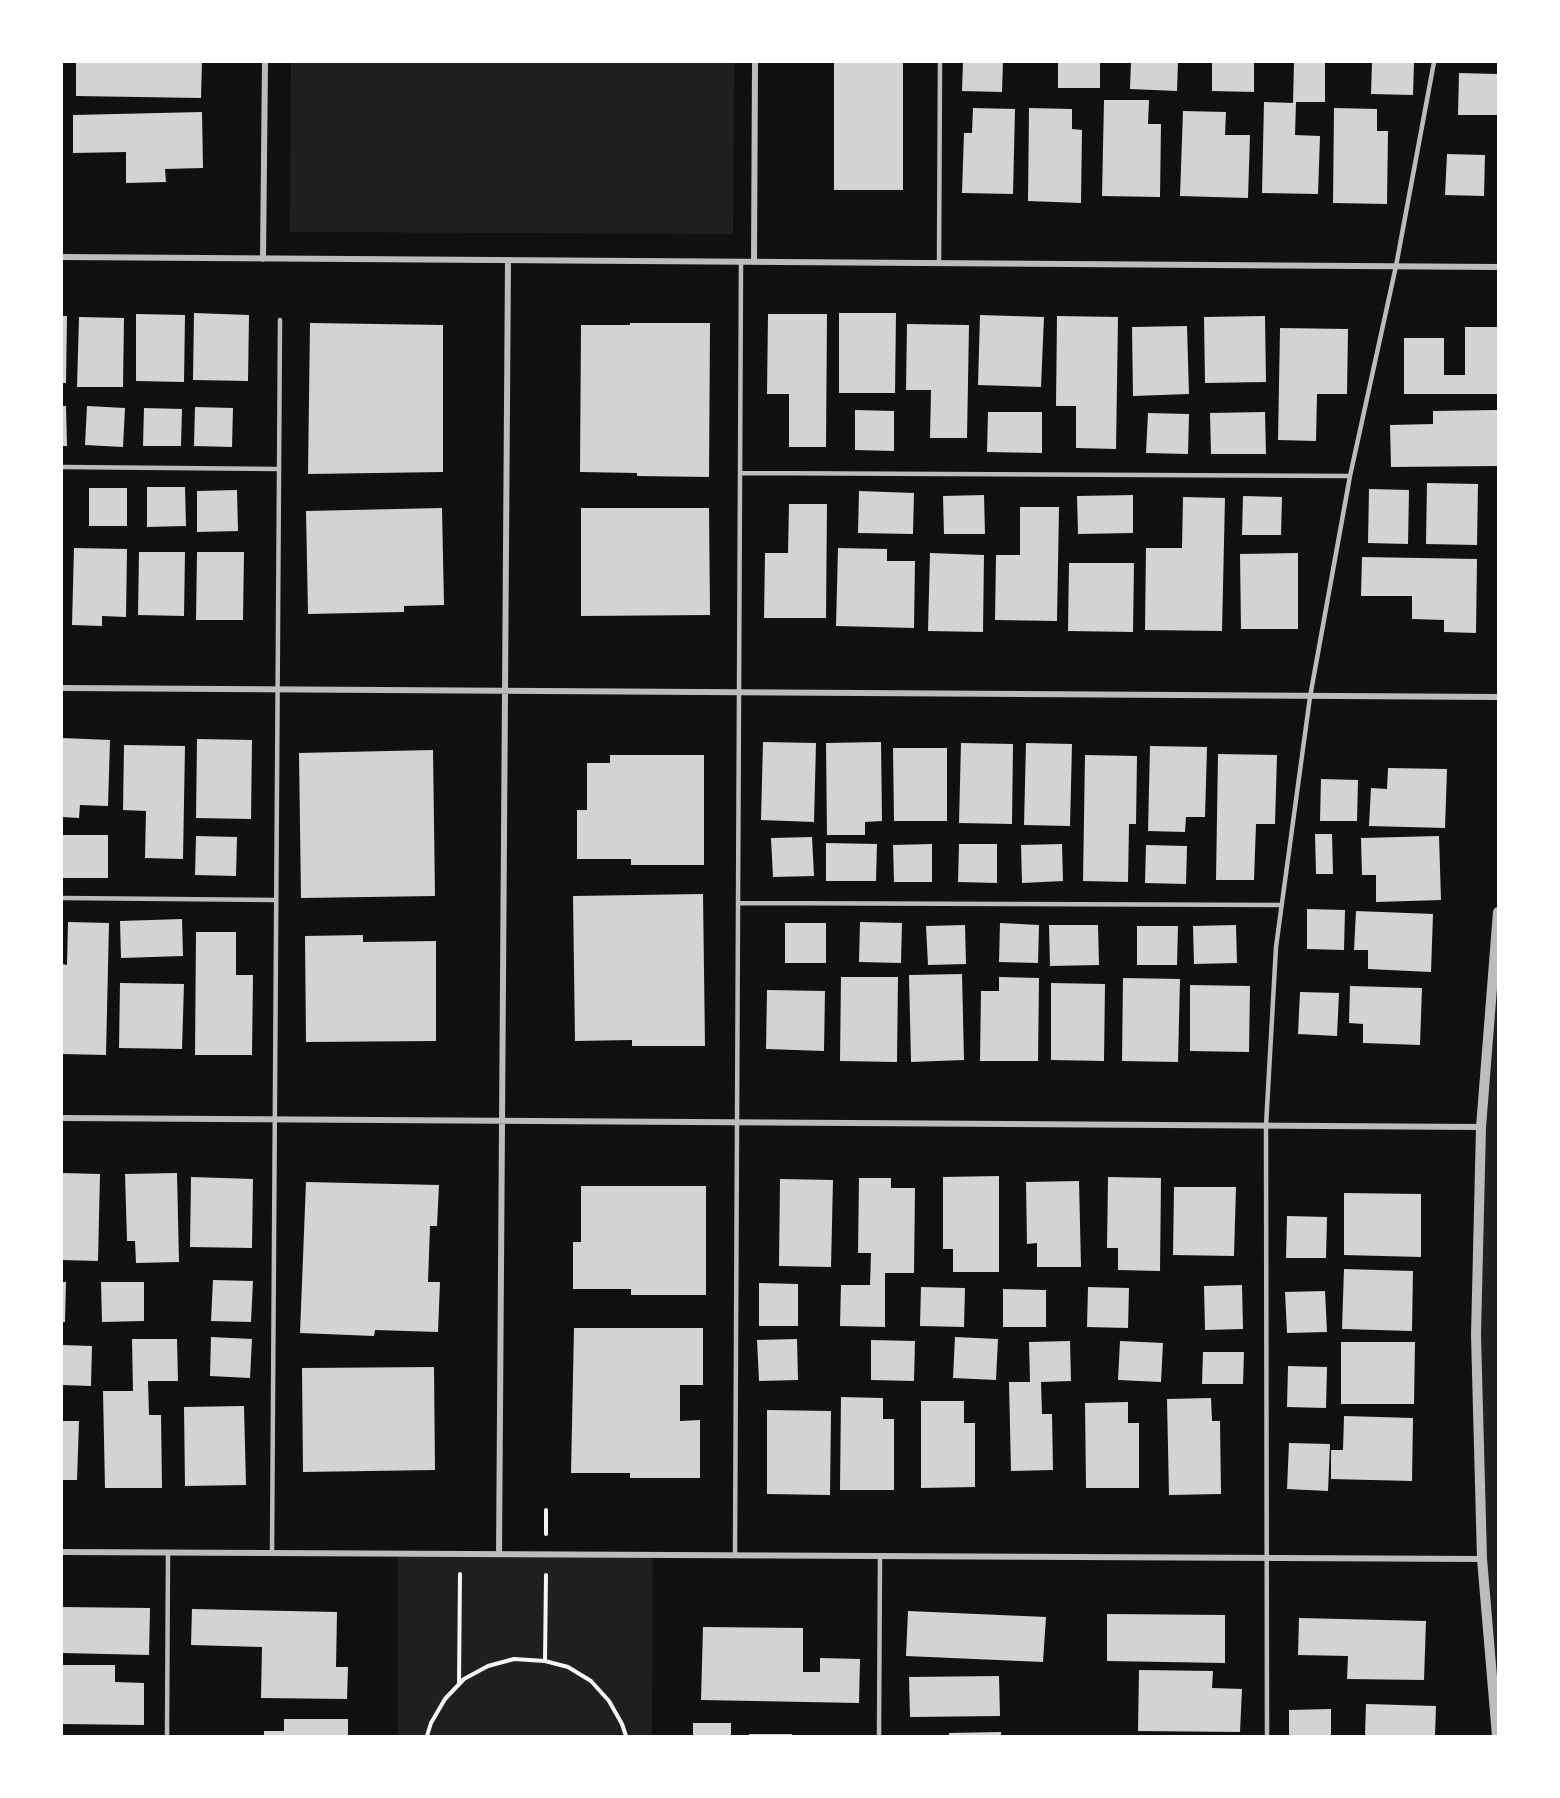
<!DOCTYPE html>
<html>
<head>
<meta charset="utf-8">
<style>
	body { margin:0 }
	#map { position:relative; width:1560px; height:1798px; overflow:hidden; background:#111; font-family:"Work Sans",sans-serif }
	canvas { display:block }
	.frame { position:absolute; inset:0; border:63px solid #fff; pointer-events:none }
</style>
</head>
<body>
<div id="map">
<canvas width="1560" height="1798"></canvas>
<div class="frame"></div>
</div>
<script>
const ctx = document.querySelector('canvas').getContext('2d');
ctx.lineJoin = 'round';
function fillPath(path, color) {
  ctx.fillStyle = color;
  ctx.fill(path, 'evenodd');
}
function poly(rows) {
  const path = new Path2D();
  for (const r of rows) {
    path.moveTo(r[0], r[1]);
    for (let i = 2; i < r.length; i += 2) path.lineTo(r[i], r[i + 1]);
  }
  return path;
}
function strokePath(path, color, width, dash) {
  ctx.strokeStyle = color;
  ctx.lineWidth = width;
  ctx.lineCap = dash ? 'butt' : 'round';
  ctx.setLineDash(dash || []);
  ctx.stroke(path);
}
fillPath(poly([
	[291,62,734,62,733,234,290,232],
	[1498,912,1498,1736,1482,1559,1479,1166],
	[398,1554,653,1555,652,1736,398,1736]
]), '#202020');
fillPath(poly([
	[76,62,202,62,201,98,76,96],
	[834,62,903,62,903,190,834,190],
	[963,62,1003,62,1002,92,962,91],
	[1058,62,1100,62,1100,88,1058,88],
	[1131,62,1178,62,1177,91,1130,89],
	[1212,62,1254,62,1254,92,1212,91],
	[1294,62,1325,62,1325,102,1296,102,1295,135,1320,136,1318,194,1262,193,1264,102,1293,103],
	[1372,62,1414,62,1413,95,1371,94],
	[1459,73,1498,74,1498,115,1458,115],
	[1104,100,1149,100,1148,124,1161,124,1160,197,1102,196],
	[973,108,1015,109,1013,194,962,193,964,133,972,133],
	[1029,108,1072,109,1072,129,1082,130,1081,203,1028,201],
	[1334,108,1377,109,1377,131,1388,131,1387,204,1333,203],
	[1183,111,1226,112,1225,135,1250,135,1248,198,1180,196],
	[202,112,203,168,165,169,166,182,126,183,126,152,73,153,73,115],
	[1447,154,1485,155,1484,196,1445,195],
	[194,313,249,315,248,381,193,380],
	[839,313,896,313,895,393,839,393],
	[136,314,185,315,184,382,136,381],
	[768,314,827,314,826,447,789,447,789,394,767,394],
	[980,315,1044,317,1041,387,978,385],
	[62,316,67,316,66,383,62,383],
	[1057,316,1118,317,1116,449,1076,448,1076,406,1056,406],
	[1265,316,1266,382,1205,383,1204,317],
	[79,317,124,318,123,387,77,387],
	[310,323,443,325,443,472,308,474],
	[630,323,710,323,709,477,637,476,637,473,580,472,581,325,630,325],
	[907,324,969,325,967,438,930,438,931,390,906,390],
	[1187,326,1189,394,1133,396,1132,327],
	[1465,327,1498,327,1498,394,1404,394,1404,338,1444,338,1444,375,1465,375],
	[1280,328,1348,329,1347,394,1317,394,1316,441,1278,440],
	[62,406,66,406,67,446,62,446],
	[87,406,125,408,123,447,85,445],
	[195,407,233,408,232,447,194,446],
	[144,408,182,409,181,446,143,446],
	[855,410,894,411,894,451,855,450],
	[1498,410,1498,466,1391,467,1390,425,1433,424,1433,411],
	[988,412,1042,412,1042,453,987,452],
	[1265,412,1266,454,1211,454,1210,413],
	[1148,413,1189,414,1188,454,1146,453],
	[1427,483,1478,484,1477,545,1426,544],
	[147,487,185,487,186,526,147,527],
	[89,488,127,488,127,526,89,526],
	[1369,489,1409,490,1408,544,1368,543],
	[237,490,238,531,197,532,197,491],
	[859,491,914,493,913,534,858,533],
	[984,495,985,534,944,534,943,496],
	[1133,495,1133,533,1078,534,1077,496],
	[1243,496,1282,497,1281,535,1242,535],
	[1183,497,1225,498,1222,631,1145,630,1146,548,1182,548],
	[789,504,827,504,826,618,764,618,765,553,788,553],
	[1020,507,1059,507,1057,621,995,620,996,555,1020,555],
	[442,508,444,605,404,606,404,612,308,614,306,511],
	[581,508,709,508,710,615,581,616],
	[74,548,127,549,126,617,102,616,102,626,72,625],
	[838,548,887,549,887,561,915,561,914,628,836,626],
	[139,552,185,552,184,616,138,615],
	[197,552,244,552,243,620,196,620],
	[930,553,984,555,983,632,928,631],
	[1298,553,1298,629,1241,629,1240,554],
	[1362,557,1477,559,1476,633,1444,632,1444,620,1412,619,1412,596,1361,596],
	[1069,563,1134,563,1133,632,1068,631],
	[62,738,110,740,108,806,80,805,79,818,62,817],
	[197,739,252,740,251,819,196,818],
	[763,742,816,743,814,822,761,820],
	[881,742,882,821,865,822,865,835,827,835,826,743],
	[961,743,1013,744,1012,824,959,823],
	[1026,743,1072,744,1070,826,1024,825],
	[124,745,185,746,183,859,145,858,146,811,123,810],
	[1150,746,1207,747,1205,817,1186,817,1185,832,1148,831],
	[893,748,947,748,947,821,894,821],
	[433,750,435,896,301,898,299,753],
	[1218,754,1277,755,1275,824,1256,824,1254,880,1216,880],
	[610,755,704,755,704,865,631,865,631,859,577,859,577,810,587,810,587,763,610,763],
	[1085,755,1137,756,1136,824,1129,824,1128,882,1083,881],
	[1388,768,1447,769,1445,828,1369,826,1371,788,1387,789],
	[1321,779,1358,780,1357,821,1320,821],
	[1315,834,1332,834,1333,874,1316,874],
	[62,835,108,835,108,878,62,878],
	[196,836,237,837,236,876,195,875],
	[1439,836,1441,900,1376,902,1376,875,1362,875,1361,838],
	[812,837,814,876,773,877,771,838],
	[826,843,877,844,876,881,826,881],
	[932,844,932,882,894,882,893,845],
	[959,844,997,844,997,883,958,882],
	[1062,844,1063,881,1022,883,1021,845],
	[1146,845,1187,846,1186,884,1145,883],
	[703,894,705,1046,632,1046,632,1040,575,1041,573,896],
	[1307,909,1345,910,1344,950,1307,949],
	[1356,911,1433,914,1431,972,1368,969,1368,950,1354,950],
	[182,919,183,956,121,958,120,921],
	[68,922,109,923,106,1055,62,1054,62,964,67,965],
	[860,922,902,923,901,963,859,962],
	[785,923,826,923,826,963,785,963],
	[1000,923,1039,925,1038,963,999,962],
	[965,925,966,964,928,965,926,926],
	[1049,925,1098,925,1099,965,1050,966],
	[1236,925,1237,963,1194,964,1193,926],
	[1137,926,1178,926,1177,965,1137,965],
	[196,932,236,932,236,975,253,975,252,1055,195,1055],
	[363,935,363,942,436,941,436,1041,306,1042,305,936],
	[962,974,964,1060,911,1062,909,975],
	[841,977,898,977,897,1062,840,1061],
	[999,977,1039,978,1038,1061,980,1061,981,991,999,991],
	[1123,978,1180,979,1178,1062,1122,1061],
	[120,983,184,984,182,1049,119,1048],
	[1051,983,1105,984,1104,1061,1051,1060],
	[1190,985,1250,986,1249,1052,1190,1051],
	[1350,986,1422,988,1420,1045,1363,1043,1363,1024,1349,1023],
	[767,990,825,991,824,1051,766,1049],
	[1300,992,1339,993,1337,1036,1298,1034],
	[62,1173,100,1174,98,1261,62,1260],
	[177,1173,179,1262,136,1263,135,1241,127,1241,125,1174],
	[999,1176,999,1272,953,1272,953,1249,943,1249,943,1177],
	[191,1177,253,1179,252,1248,190,1247],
	[1108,1177,1161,1178,1160,1271,1118,1270,1118,1248,1107,1248],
	[859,1178,891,1178,891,1188,915,1188,914,1273,885,1273,885,1327,840,1326,841,1285,870,1285,871,1253,858,1253],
	[780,1179,833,1180,831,1267,779,1266],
	[1079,1181,1081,1267,1037,1267,1037,1243,1027,1244,1026,1182],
	[306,1182,439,1185,437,1226,430,1226,428,1282,440,1282,438,1332,375,1330,374,1336,300,1333],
	[581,1186,706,1186,706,1295,631,1295,631,1289,573,1289,573,1242,581,1242],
	[1174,1187,1236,1187,1234,1256,1173,1255],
	[1344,1193,1421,1194,1421,1257,1344,1255],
	[1287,1216,1327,1217,1326,1258,1286,1258],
	[1344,1269,1413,1271,1412,1331,1342,1329],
	[213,1280,253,1281,251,1322,211,1321],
	[62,1282,66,1282,65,1322,62,1322],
	[101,1282,144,1282,144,1321,102,1322],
	[759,1283,798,1284,798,1326,759,1326],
	[1242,1285,1243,1329,1205,1330,1204,1286],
	[921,1287,965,1288,964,1327,920,1326],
	[1088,1287,1129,1288,1128,1328,1087,1327],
	[1003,1289,1046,1290,1046,1327,1003,1327],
	[1325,1291,1327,1332,1287,1333,1285,1292],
	[574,1328,703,1328,703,1385,680,1385,680,1421,700,1420,700,1478,630,1478,630,1473,571,1473],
	[211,1337,252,1339,250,1378,210,1376],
	[955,1337,998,1339,996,1380,953,1378],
	[132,1339,177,1339,178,1381,148,1381,149,1415,161,1415,162,1488,105,1488,103,1391,133,1391],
	[797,1339,798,1380,759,1381,757,1340],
	[871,1340,915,1341,914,1381,871,1380],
	[1070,1341,1071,1381,1041,1382,1042,1414,1052,1414,1053,1470,1011,1471,1009,1382,1030,1382,1029,1342],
	[1120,1341,1163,1343,1161,1382,1118,1380],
	[1341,1342,1415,1342,1414,1404,1341,1404],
	[62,1345,92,1346,91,1386,62,1385],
	[1203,1352,1244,1352,1243,1384,1202,1384],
	[1288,1366,1327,1367,1326,1408,1287,1407],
	[434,1367,435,1470,303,1472,302,1368],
	[841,1397,883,1398,883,1419,894,1419,894,1490,840,1490],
	[1211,1398,1212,1421,1220,1421,1221,1494,1169,1495,1167,1399],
	[921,1401,964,1401,964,1423,975,1423,975,1487,921,1488],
	[1128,1402,1128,1423,1139,1423,1139,1488,1086,1488,1085,1403],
	[244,1406,246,1485,185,1486,184,1407],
	[767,1410,831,1411,830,1495,767,1494],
	[1344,1416,1413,1418,1412,1481,1331,1479,1331,1450,1343,1450],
	[62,1421,79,1421,77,1480,62,1480],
	[1289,1443,1330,1444,1328,1491,1287,1489],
	[62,1607,150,1608,149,1655,62,1653],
	[192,1609,337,1612,336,1667,348,1667,347,1699,261,1698,262,1647,191,1645],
	[908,1611,1046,1617,1043,1662,906,1656],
	[1107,1614,1225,1615,1225,1663,1107,1661],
	[1299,1618,1426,1621,1424,1680,1347,1679,1348,1656,1298,1655],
	[703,1627,803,1628,803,1672,820,1672,820,1658,860,1659,859,1703,701,1700],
	[62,1665,115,1665,115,1682,144,1683,144,1725,62,1724],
	[1139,1670,1213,1671,1212,1688,1242,1689,1240,1732,1138,1731],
	[999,1676,1000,1716,910,1717,909,1677],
	[1366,1704,1436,1706,1435,1736,1365,1736],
	[1331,1709,1331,1736,1289,1736,1289,1710],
	[284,1719,348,1719,348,1736,264,1736,264,1731,284,1731],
	[693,1723,731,1723,731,1736,693,1736],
	[1001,1732,1001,1736,949,1736,949,1733],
	[749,1734,792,1734,792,1736,749,1736]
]), '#d3d3d3');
strokePath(poly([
	[546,1534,546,1510],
	[545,1661,546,1575],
	[459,1684,460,1574],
	[427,1736,431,1723,445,1699,464,1679,488,1666,514,1659,545,1661,568,1667,591,1681,609,1701,622,1724,626,1736]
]), '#f5f5f5', 4);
strokePath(poly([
	[939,264,940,62],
	[62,467,279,469],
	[740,473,1350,476],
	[62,898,276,900],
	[738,903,1281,905],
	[272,1553,280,320],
	[735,1555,741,262],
	[167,1736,168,1552],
	[879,1736,880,1556],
	[1267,1736,1266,1126,1276,947,1310,697,1350,476,1396,266,1434,62]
]), '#bcbcbc', 4.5);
strokePath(poly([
	[62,257,1498,267],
	[263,259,265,62],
	[754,262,755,62],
	[62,688,1498,697],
	[62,1118,1481,1127],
	[62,1552,1482,1559],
	[499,1554,508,260]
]), '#bcbcbc', 6);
strokePath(poly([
	[1497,1736,1482,1559,1476,1335,1481,1127,1498,912]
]), '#bcbcbc', 10);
</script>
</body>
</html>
